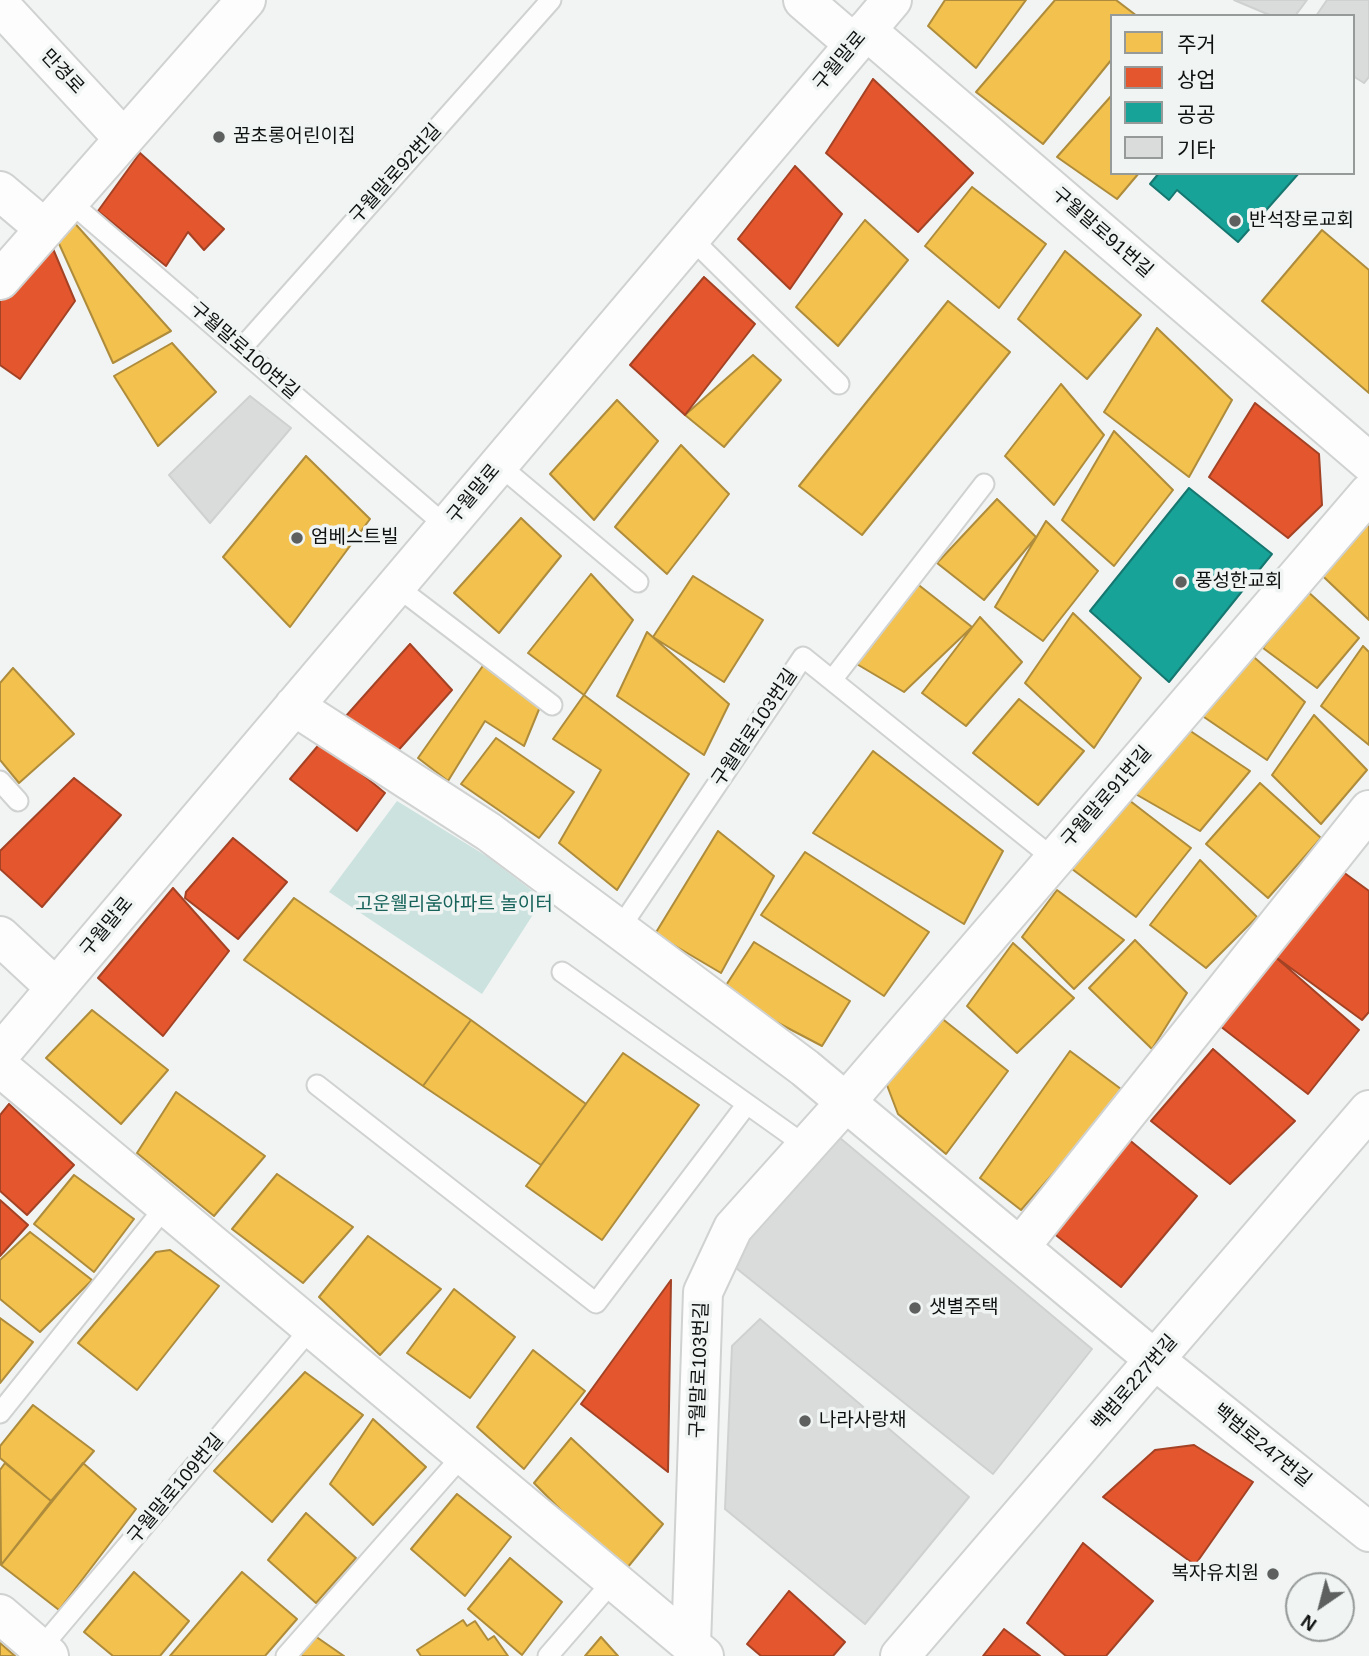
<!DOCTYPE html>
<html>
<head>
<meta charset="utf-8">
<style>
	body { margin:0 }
	#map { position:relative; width:1369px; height:1656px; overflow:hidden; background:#f1f4f3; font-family:Arial,"Noto Sans KR",sans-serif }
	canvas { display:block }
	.legend { position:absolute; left:1110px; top:14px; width:245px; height:161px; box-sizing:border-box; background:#f0f5f4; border:2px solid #969a99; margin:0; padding:9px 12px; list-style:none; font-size:21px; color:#0f1111 }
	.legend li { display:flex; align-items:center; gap:14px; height:35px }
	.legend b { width:35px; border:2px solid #969a99 }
	.north { position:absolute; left:1285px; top:1572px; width:70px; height:70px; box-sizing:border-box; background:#f0f5f4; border:2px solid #969a99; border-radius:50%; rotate:215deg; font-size:19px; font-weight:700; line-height:28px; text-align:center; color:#0f1111 }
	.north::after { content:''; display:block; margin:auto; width:24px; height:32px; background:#5e6060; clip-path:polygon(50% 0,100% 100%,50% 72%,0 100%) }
</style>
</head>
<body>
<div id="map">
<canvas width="1369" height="1656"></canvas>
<ul class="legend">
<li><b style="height:19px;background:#f2c14e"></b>주거</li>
<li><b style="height:19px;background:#e4572e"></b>상업</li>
<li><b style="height:19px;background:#17a398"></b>공공</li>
<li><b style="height:19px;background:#dadcdb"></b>기타</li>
</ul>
<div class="north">N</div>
</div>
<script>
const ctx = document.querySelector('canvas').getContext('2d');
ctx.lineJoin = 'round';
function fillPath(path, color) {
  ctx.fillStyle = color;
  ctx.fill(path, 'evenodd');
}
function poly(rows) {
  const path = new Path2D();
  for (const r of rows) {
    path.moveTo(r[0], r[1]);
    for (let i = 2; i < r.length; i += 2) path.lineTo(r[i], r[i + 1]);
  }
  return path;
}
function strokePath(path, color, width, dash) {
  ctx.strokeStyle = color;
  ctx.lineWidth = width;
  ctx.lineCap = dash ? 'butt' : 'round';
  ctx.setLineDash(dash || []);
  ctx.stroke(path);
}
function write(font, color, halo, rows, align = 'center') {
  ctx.font = font + ' Arial,"Noto Sans KR",sans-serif';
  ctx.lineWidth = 7;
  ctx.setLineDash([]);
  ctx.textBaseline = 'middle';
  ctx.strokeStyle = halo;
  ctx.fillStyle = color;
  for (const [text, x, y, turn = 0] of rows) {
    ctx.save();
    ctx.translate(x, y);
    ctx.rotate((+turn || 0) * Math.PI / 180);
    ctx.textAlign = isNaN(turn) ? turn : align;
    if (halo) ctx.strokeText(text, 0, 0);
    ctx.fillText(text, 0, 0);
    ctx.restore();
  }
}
fillPath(poly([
	[397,801,488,857,543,899,482,994,329,892]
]), '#cce2de');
const homes = poly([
	[945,0,1026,0,976,68,928,26,945,0],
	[1055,0,1116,0,1137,16,1112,16,1112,59,1043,144,976,92,1055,0],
	[1112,95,1112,173,1139,173,1117,199,1057,157,1112,95],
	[972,187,1046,244,999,308,925,246,972,187],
	[71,219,171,331,113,363,56,237,71,219],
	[865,220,908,260,838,346,796,307,865,220],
	[1322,230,1369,270,1369,393,1262,301,1322,230],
	[1065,251,1141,315,1087,379,1018,319,1065,251],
	[948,301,1010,352,862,535,799,486,948,301],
	[1157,328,1232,400,1189,477,1104,412,1157,328],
	[172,343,216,392,158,446,114,376,172,343],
	[753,355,781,380,724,447,685,415,753,355],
	[1061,384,1104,435,1054,505,1005,456,1061,384],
	[617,400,658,441,594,520,550,474,617,400],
	[1114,431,1173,490,1114,566,1062,520,1114,431],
	[681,445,729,494,667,574,615,527,681,445],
	[306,456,370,519,290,627,223,557,306,456],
	[997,499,1036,537,984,600,937,563,997,499],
	[1369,515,1369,620,1309,563,1369,515],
	[521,518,561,556,499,633,454,593,521,518],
	[1046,521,1098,571,1043,641,995,607,1046,521],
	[591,574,633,620,584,695,528,653,591,574],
	[693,576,763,620,724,682,653,637,693,576],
	[911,579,972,627,904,692,855,663,911,579],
	[1306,590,1359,638,1317,688,1263,648,1306,590],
	[1073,613,1141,678,1094,748,1025,683,1073,613],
	[980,617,1022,662,966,726,922,693,980,617],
	[647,632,729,704,704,755,617,696,647,632],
	[1239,644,1305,702,1267,760,1201,715,1239,644],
	[1363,646,1369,652,1369,745,1321,706,1363,646],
	[487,660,542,702,524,746,485,721,448,781,418,758,487,660],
	[13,668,74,734,19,783,0,760,0,683,13,668],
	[584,695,689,774,617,890,559,843,601,770,553,739,584,695],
	[1019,699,1084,751,1038,805,973,753,1019,699],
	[1314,715,1367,770,1321,824,1272,775,1314,715],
	[1180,724,1250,771,1200,831,1132,792,1180,724],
	[496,738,574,792,539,838,461,784,496,738],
	[873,751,1003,851,964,924,813,833,873,751],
	[1260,783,1321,838,1268,898,1206,844,1260,783],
	[1125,797,1191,848,1136,917,1068,866,1125,797],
	[718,831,774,876,721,973,655,934,718,831],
	[805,852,929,932,884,996,761,915,805,852],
	[1200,860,1257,917,1206,968,1150,925,1200,860],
	[1057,890,1124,940,1074,989,1022,937,1057,890],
	[294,898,471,1020,423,1086,244,960,294,898],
	[1135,940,1187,993,1152,1049,1089,988,1135,940],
	[754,942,850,1001,822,1046,721,993,754,942],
	[1013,943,1074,998,1017,1053,967,1006,1013,943],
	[92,1010,168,1070,121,1124,46,1058,92,1010],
	[935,1013,1008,1071,946,1154,898,1114,885,1080,935,1013],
	[471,1020,586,1104,541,1165,423,1086,471,1020],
	[1070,1051,1125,1092,1021,1210,980,1178,1070,1051],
	[623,1053,699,1105,602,1240,526,1186,623,1053],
	[176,1092,265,1156,214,1216,137,1153,176,1092],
	[277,1174,353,1227,303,1283,232,1229,277,1174],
	[74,1175,134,1219,94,1272,34,1224,74,1175],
	[30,1232,92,1280,40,1332,0,1299,0,1260,30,1232],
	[368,1236,441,1289,380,1355,319,1297,368,1236],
	[170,1250,219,1286,137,1390,78,1343,156,1252,170,1250],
	[454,1289,515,1337,470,1398,407,1353,454,1289],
	[0,1318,33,1342,0,1383,0,1318],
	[533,1350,585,1391,524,1469,477,1427,533,1350],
	[305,1372,363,1415,272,1522,214,1471,305,1372],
	[33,1405,94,1451,51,1501,0,1458,0,1446,33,1405],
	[373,1419,426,1467,373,1525,330,1484,373,1419],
	[571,1438,663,1524,623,1573,534,1483,571,1438],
	[5,1463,51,1501,1,1565,0,1470,5,1463],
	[83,1463,136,1509,59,1610,1,1565,83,1463],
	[457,1494,511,1537,465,1596,411,1549,457,1494],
	[306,1513,356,1558,316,1603,268,1560,306,1513],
	[510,1558,562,1602,522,1655,468,1609,510,1558],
	[134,1572,189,1621,160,1656,113,1656,84,1632,134,1572],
	[242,1572,297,1619,265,1656,170,1656,242,1572],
	[463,1620,467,1626,475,1621,488,1640,494,1636,508,1656,421,1656,417,1650,463,1620],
	[315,1636,344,1656,300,1656,315,1636],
	[601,1637,618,1656,585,1656,601,1637],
	[0,1643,15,1656,0,1656,0,1643]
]);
fillPath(homes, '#f2c14e');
strokePath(homes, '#ae8c3c', 2);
const shops = poly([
	[873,79,973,173,918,232,826,153,873,79],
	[140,153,224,229,204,250,188,232,166,266,98,211,140,153],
	[795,166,842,214,790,289,738,239,795,166],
	[51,244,75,301,20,379,0,365,0,295,51,244],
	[704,277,755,324,685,415,630,365,704,277],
	[1255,403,1319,454,1322,505,1288,538,1209,477,1255,403],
	[410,644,452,690,395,754,346,716,410,644],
	[322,741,385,793,357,831,290,779,322,741],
	[74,778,121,815,42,907,0,869,0,851,74,778],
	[233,838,287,882,238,939,185,898,186,892,233,838],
	[1339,869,1369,891,1369,1012,1362,1020,1273,955,1339,869],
	[173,888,229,951,163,1036,98,978,173,888],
	[1273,955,1359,1030,1308,1094,1220,1026,1273,955],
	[1213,1049,1295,1121,1230,1184,1151,1121,1213,1049],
	[9,1104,74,1165,27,1215,0,1191,0,1115,9,1104],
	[1127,1138,1197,1196,1121,1287,1052,1232,1127,1138],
	[0,1200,28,1225,0,1256,0,1200],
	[671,1280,668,1472,581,1404,671,1280],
	[1194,1445,1253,1482,1195,1565,1103,1497,1155,1450,1194,1445],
	[1083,1543,1153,1601,1106,1656,1066,1656,1027,1623,1083,1543],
	[789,1591,845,1642,833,1656,761,1656,747,1644,789,1591],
	[1004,1629,1040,1656,983,1656,1004,1629]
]);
fillPath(shops, '#e4572e');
strokePath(shops, '#a44225', 2);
const public = poly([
	[1159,173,1299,173,1238,242,1177,190,1169,200,1150,184,1159,173],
	[1189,488,1272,554,1169,682,1090,611,1189,488]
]);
fillPath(public, '#17a398');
strokePath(public, '#157770', 2);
const building = poly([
	[1234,0,1307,0,1295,16,1272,16,1234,0],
	[1327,0,1369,0,1369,77,1364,83,1353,76,1353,16,1316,16,1327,0],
	[250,396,291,428,210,523,169,475,250,396],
	[840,1138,1092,1349,993,1474,736,1268,753,1230,840,1138],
	[760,1319,969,1497,865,1624,725,1509,732,1346,760,1319]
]);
fillPath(building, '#dadcdb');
strokePath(building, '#cfd1d1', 2);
const lane = poly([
	[69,201,446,526],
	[691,238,839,384],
	[241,349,551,0],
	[499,465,638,582],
	[396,586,552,705],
	[832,680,984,484],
	[0,781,18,801],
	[618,931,803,657,1054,859],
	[562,972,806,1146],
	[317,1085,596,1303,747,1104],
	[0,1413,166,1206],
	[40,1649,311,1328],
	[286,1656,463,1455],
	[548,1656,613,1581]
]);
const street = poly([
	[803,0,854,44],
	[0,5,124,139],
	[866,30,1369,462],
	[0,191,45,229],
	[0,280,246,0],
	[294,706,489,832,805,1068,1155,1360,1369,1532],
	[0,936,56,988],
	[0,1054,892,0],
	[0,1067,704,1656],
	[1020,1247,1369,810],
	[0,1614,49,1656],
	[691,1645,703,1292,733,1228,846,1102,1369,493],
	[900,1656,1369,1110]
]);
strokePath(lane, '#d0d1d1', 23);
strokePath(street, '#d0d1d1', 42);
strokePath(lane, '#fdfdfd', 19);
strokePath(street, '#fdfdfd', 38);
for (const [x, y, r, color] of [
	[219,137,7,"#5e6060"],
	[1235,221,7,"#5e6060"],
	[297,538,7,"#5e6060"],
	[1181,582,7,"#5e6060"],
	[915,1308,7,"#5e6060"],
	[805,1421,7,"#5e6060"],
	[1273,1574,7,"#5e6060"]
]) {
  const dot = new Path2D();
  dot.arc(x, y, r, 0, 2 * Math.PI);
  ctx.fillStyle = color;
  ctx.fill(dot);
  strokePath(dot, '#f0f5f4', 2.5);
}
write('19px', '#0f1111', '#f0f5f4', [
	["구월말로",840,61,-50],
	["만경로",62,72,47],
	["구월말로92번길",396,174,-48],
	["구월말로91번길",1102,233,41],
	["구월말로100번길",244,351,41],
	["구월말로",474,494,-50],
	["구월말로103번길",755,728,-56],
	["구월말로91번길",1107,797,-49],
	["구월말로",107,927,-50],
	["구월말로103번길",700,1370,-88],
	["백범로227번길",1135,1383,-49],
	["백범로247번길",1262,1446,39],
	["구월말로109번길",176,1489,-50]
]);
write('19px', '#0f1111', '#f0f5f4', [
	["꿈초롱어린이집",233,137],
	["반석장로교회",1249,221],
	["엄베스트빌",311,538],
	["풍성한교회",1195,582],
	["샛별주택",929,1308],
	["나라사랑채",819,1421],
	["복자유치원",1259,1574,"right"]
], 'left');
write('19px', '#17635a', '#f0f5f4', [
	["고운웰리움아파트 놀이터",454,905]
]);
</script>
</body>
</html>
